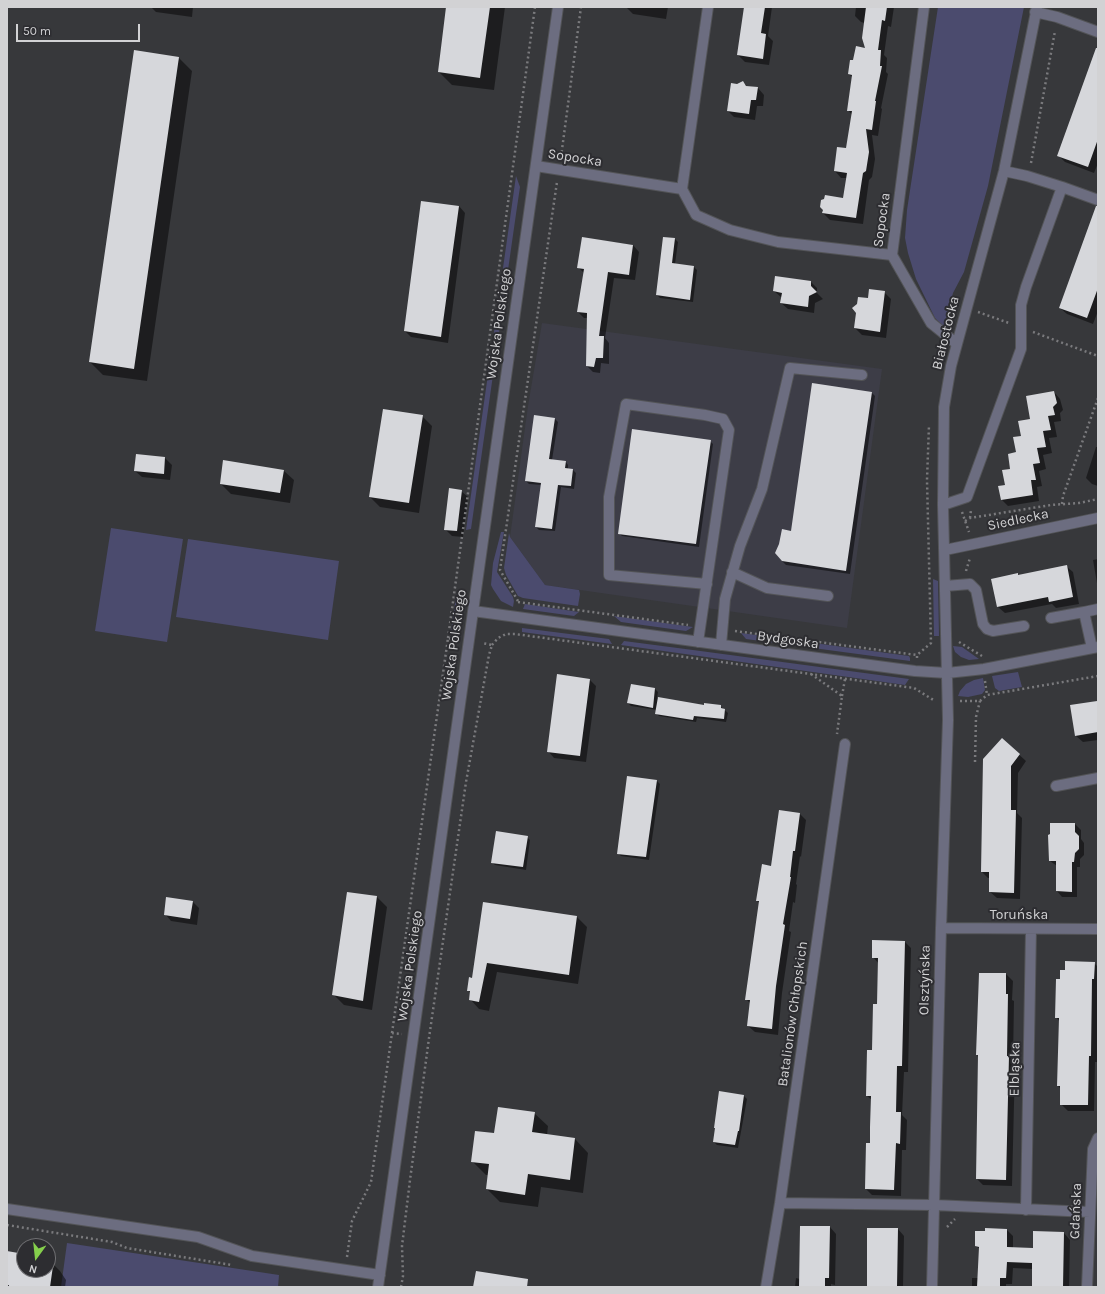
<!DOCTYPE html>
<html>
<head>
<meta charset="utf-8">
<style>
	body { margin:0 }
	#map { position:relative; width:1105px; height:1294px; overflow:hidden; background:#37383b; font-family:Karla,sans-serif }
	canvas { display:block }
	.frame { position:absolute; inset:0; border:8px solid #d2d2d4; pointer-events:none }
	.north { position:absolute; left:16px; top:1238px; width:40px; height:40px; box-sizing:border-box; background:#2d2d31; border:1px solid #6f6f72; border-radius:50%; rotate:195deg; font-size:11px; font-weight:700; line-height:16px; text-align:center; color:#d2d2d4 }
	.north::after { content:''; display:block; margin:auto; width:14px; height:18px; background:#85cf4c; clip-path:polygon(50% 0,100% 100%,50% 72%,0 100%) }
	.scale { position:absolute; left:16px; top:24px; width:124px; height:18px; box-sizing:border-box; border:2px solid #d2d2d4; border-top:0; padding-left:5px; font-size:12px; line-height:14px; white-space:nowrap; color:#d2d2d4; -webkit-text-stroke:3px #2d2d31; paint-order:stroke }
</style>
</head>
<body>
<div id="map">
<canvas width="1105" height="1294"></canvas>
<div class="frame"></div>
<div class="north">N</div>
<div class="scale">50 m</div>
</div>
<script>
const ctx = document.querySelector('canvas').getContext('2d');
ctx.lineJoin = 'round';
function fillPath(path, color) {
  ctx.fillStyle = color;
  ctx.fill(path, 'evenodd');
}
function poly(rows) {
  const path = new Path2D();
  for (const r of rows) {
    path.moveTo(r[0], r[1]);
    for (let i = 2; i < r.length; i += 2) path.lineTo(r[i], r[i + 1]);
  }
  return path;
}
function strokePath(path, color, width, dash) {
  ctx.strokeStyle = color;
  ctx.lineWidth = width;
  ctx.lineCap = dash ? 'butt' : 'round';
  ctx.setLineDash(dash || []);
  ctx.stroke(path);
}
function write(font, color, halo, rows, align = 'center') {
  ctx.font = font + ' Karla,sans-serif';
  ctx.lineWidth = 4;
  ctx.setLineDash([]);
  ctx.textBaseline = 'middle';
  ctx.strokeStyle = halo;
  ctx.fillStyle = color;
  for (const [text, x, y, turn = 0] of rows) {
    ctx.save();
    ctx.translate(x, y);
    ctx.rotate((+turn || 0) * Math.PI / 180);
    ctx.textAlign = isNaN(turn) ? turn : align;
    if (halo) ctx.strokeText(text, 0, 0);
    ctx.fillText(text, 0, 0);
    ctx.restore();
  }
}
fillPath(poly([
	[542,323,882,369,847,628,545,585,510,537,528,406]
]), '#3d3d47');
fillPath(poly([
	[938,7,1024,7,988,186,964,272,953,293,944,327,935,318,916,279,908,253,905,238,907,210],
	[516,176,520,187,516,214,471,529,466,530],
	[111,528,183,539,167,642,95,631],
	[501,532,504,532,497,572,513,597,514,601,513,607,501,601,493,589,491,585,493,563],
	[509,533,510,537,545,585,579,590,580,594,578,606,523,598,518,596,506,575,504,568],
	[188,539,339,561,328,640,176,617],
	[933,579,938,581,939,636,934,636],
	[459,590,460,592,460,597,455,634,451,632,456,596],
	[525,604,579,612,574,616,523,609],
	[614,616,693,627,686,631,621,622],
	[522,628,609,639,612,644,522,632],
	[741,633,909,656,910,658,910,661,746,639],
	[624,641,693,650,909,679,905,685,621,645],
	[953,646,962,647,979,659,969,660,961,657,955,652],
	[1018,672,1022,687,999,691,995,688,992,676],
	[983,678,985,690,982,694,968,697,958,696,960,691,966,684,974,680],
	[67,1243,279,1275,278,1287,61,1287]
]), '#4b4b6e');
fillPath(poly([
	[151,7,193,7,192,17,156,12],
	[447,7,505,7,494,90,452,85,439,72],
	[626,7,668,7,666,19,633,14],
	[743,7,772,7,768,36,773,41,769,65,745,62,738,55,745,9],
	[856,7,894,7,891,27,888,26,884,55,887,58,886,72,888,74,881,108,882,109,878,136,872,135,875,159,872,177,869,180,863,224,830,220,823,213,844,199,847,178,841,178,835,171,847,150,852,115,848,110,852,77,849,74,854,61,866,49,865,23,861,22,855,16],
	[1098,57,1098,163,1094,173,1065,162,1059,156],
	[179,58,192,71,147,381,103,375,90,362],
	[743,82,747,87,758,88,764,95,763,106,757,106,755,120,734,117,728,111,737,85],
	[459,206,465,213,448,343,411,337,405,331],
	[1098,223,1098,311,1093,324,1067,314,1060,308],
	[583,238,633,245,639,252,635,280,614,278,605,338,609,343,609,364,601,363,600,373,593,372,587,366,588,318,584,318,578,312,584,273,579,268],
	[675,239,678,242,675,264,694,267,697,270,693,302,660,298,657,295],
	[811,282,817,288,817,293,823,299,815,303,814,313,788,309,781,303,782,298,774,291],
	[884,292,891,299,886,338,862,335,855,328,869,299],
	[871,392,875,396,850,574,786,565,782,561,792,532],
	[1054,392,1060,399,1063,410,1060,413,1061,421,1054,422,1057,437,1049,438,1052,453,1043,455,1046,469,1039,471,1042,486,1037,487,1039,501,1008,506,1002,500,999,486,1006,485,1022,437,1031,420],
	[422,416,432,426,419,513,380,507,370,497],
	[535,416,555,419,558,422,552,460,566,462,568,465,568,469,573,470,576,473,574,489,561,487,555,531,539,530,536,527,542,485,529,484,526,481],
	[710,441,713,444,699,547,622,536,619,533],
	[1096,447,1098,447,1098,486,1092,484,1086,478],
	[137,455,165,458,172,465,170,480,142,477,135,471],
	[284,471,294,480,290,503,231,494,221,484],
	[461,491,468,497,463,537,452,536,445,529],
	[1098,559,1098,589,1093,560],
	[1066,566,1073,572,1079,604,1056,608,1052,604,1005,613,998,607,992,580,1018,574,1019,576],
	[590,680,596,686,586,762,554,758,548,751],
	[655,689,658,692,657,698,704,706,720,706,728,713,726,722,697,718,696,722,659,716,656,713,657,710,631,706,628,703],
	[1098,701,1098,740,1083,742,1076,736,1071,706],
	[1002,739,1026,761,1018,773,1017,813,1022,818,1020,899,997,898,990,892,990,878,988,878,982,872],
	[657,781,660,784,649,860,621,856,618,853],
	[800,814,806,820,801,857,800,856,796,884,797,885,795,903,793,902,789,931,791,932,782,993,778,1035,755,1032,748,1026,751,1004,746,999,760,903,757,901,771,867],
	[1075,824,1081,830,1081,839,1084,843,1084,855,1080,859,1080,867,1077,867,1077,897,1062,897,1057,891,1057,866,1050,861],
	[527,837,530,840,526,870,495,865,492,862],
	[348,893,377,897,387,907,372,1010,344,1005,334,995],
	[193,902,199,908,197,925,171,921,165,914],
	[484,903,577,917,587,927,578,984,497,972,489,1011,479,1009,470,999,471,993,468,990,473,979],
	[905,942,911,948,908,1072,904,1072,902,1115,907,1120,906,1150,902,1150,901,1196,872,1195,866,1189,871,1144,872,1100,867,1096,878,1005,879,964,873,957],
	[1094,963,1098,967,1098,1017,1097,1062,1095,1062,1094,1111,1068,1111,1061,1104,1061,1089,1058,1086,1060,1022,1056,1017],
	[979,974,1006,974,1013,981,1012,1000,1014,1001,1013,1061,1015,1063,1012,1186,983,1185,977,1179,979,1057,977,1055],
	[744,1096,747,1099,738,1148,717,1145,714,1142],
	[534,1113,548,1126,547,1135,575,1139,588,1153,583,1193,541,1187,538,1207,500,1202,487,1189,489,1175,486,1175,472,1161,495,1134],
	[830,1227,836,1234,835,1285,831,1284,831,1287,795,1287,796,1278,800,1279],
	[898,1229,904,1236,903,1287,867,1287],
	[1007,1230,1013,1236,1013,1248,1034,1249,1064,1233,1070,1240,1069,1287,1033,1287,1033,1269,1013,1268,1012,1284,1006,1284,1006,1287,972,1287,972,1278,978,1278,980,1249,976,1246],
	[7,1252,24,1255,24,1270,48,1270,48,1259,60,1271,66,1280,65,1287,7,1287]
]), '#0007');
fillPath(poly([
	[446,7,490,7,480,78,438,72],
	[744,7,765,7,761,33,766,34,763,59,737,55],
	[866,7,887,7,885,21,882,20,878,50,881,50,880,66,882,66,875,101,876,101,872,130,866,129,869,152,866,171,863,173,856,218,822,213,823,210,820,207,821,200,824,199,825,195,843,198,847,173,834,171,837,147,846,148,852,111,847,111,852,75,848,74,850,60,853,60,856,46,865,48,862,38],
	[1096,48,1098,48,1098,139,1088,167,1057,156],
	[134,50,179,57,134,369,89,362],
	[743,81,746,86,758,87,756,100,751,100,749,114,727,111,731,83,737,84],
	[421,201,459,206,441,337,404,331],
	[1096,206,1098,206,1098,288,1087,318,1059,308],
	[582,237,633,245,629,275,608,272,599,336,604,336,603,358,596,358,594,367,586,366,587,313,577,312,584,269,577,268],
	[663,237,675,238,672,263,694,266,690,300,656,295],
	[775,276,811,281,811,286,817,292,809,296,808,307,780,303,782,293,773,291],
	[869,289,885,291,880,332,854,328,856,313,852,308,857,304,858,297,868,298],
	[812,383,872,392,846,571,782,561,775,553,779,544,782,529,791,531],
	[1054,391,1057,403,1053,407,1055,415,1048,416,1051,430,1043,431,1046,447,1037,448,1040,463,1033,464,1036,480,1031,480,1033,495,1001,500,998,486,1005,485,1002,470,1010,469,1008,454,1016,452,1013,437,1021,436,1018,421,1030,419,1026,396],
	[383,409,423,415,409,503,369,497],
	[534,415,555,418,549,459,566,461,565,468,573,469,571,486,558,485,552,529,535,527,541,483,525,481],
	[632,429,711,440,696,544,618,534],
	[136,454,165,457,164,474,134,471],
	[223,460,284,470,280,493,220,484],
	[449,488,462,490,457,531,444,530],
	[1067,565,1073,597,1049,602,1048,597,997,607,991,579,1018,573,1018,575],
	[557,674,590,679,580,756,547,752],
	[631,684,655,688,653,708,627,703],
	[658,697,704,705,704,703,721,705,721,708,725,709,724,719,694,716,693,720,655,714],
	[1097,701,1098,708,1098,732,1075,736,1070,705],
	[1002,738,1020,754,1011,766,1011,810,1016,810,1014,893,989,892,989,872,981,872,983,759],
	[627,776,657,780,646,857,617,854],
	[779,810,800,813,795,851,793,851,790,877,791,877,783,924,785,925,776,986,772,1029,747,1026,750,1000,745,1000,759,901,756,901,762,864,771,866],
	[1050,823,1075,823,1075,832,1079,836,1079,849,1075,853,1074,862,1072,862,1072,892,1056,891,1056,861,1049,861,1048,835,1050,834],
	[496,831,528,836,523,867,491,863],
	[347,892,377,896,363,1001,332,995],
	[166,897,193,901,190,919,164,915],
	[483,902,577,916,569,975,487,963,479,1002,469,1000,470,991,467,991,469,977,472,978],
	[872,940,905,941,902,1066,897,1066,896,1112,901,1112,900,1144,896,1143,894,1190,865,1189,866,1143,870,1143,870,1127,871,1096,866,1096,867,1050,872,1050,873,1004,877,1004,878,958,872,958],
	[1065,961,1095,962,1094,979,1092,979,1091,1056,1089,1056,1088,1105,1060,1105,1060,1086,1057,1086,1059,1018,1055,1018,1056,979,1060,979,1060,970,1065,970],
	[979,973,1006,973,1006,994,1008,994,1007,1056,1009,1056,1006,1180,976,1179,978,1055,976,1055],
	[719,1091,744,1095,739,1131,738,1131,735,1145,713,1142,715,1128,714,1128],
	[498,1107,535,1112,532,1132,575,1138,570,1180,528,1174,525,1195,486,1189,489,1164,471,1162,475,1131,494,1133],
	[800,1226,830,1226,829,1278,825,1278,825,1287,799,1287],
	[867,1228,898,1228,897,1287,867,1287],
	[985,1228,1007,1229,1007,1247,1033,1248,1033,1231,1064,1232,1063,1287,1032,1287,1032,1263,1007,1262,1006,1278,1000,1278,1000,1287,977,1287,979,1247,975,1246,975,1231,985,1231],
	[7,1251,24,1254,24,1270,48,1270,48,1259,53,1266,50,1287,9,1287,9,1285,7,1285],
	[476,1271,528,1279,527,1287,473,1287]
]), '#d6d7db');
const minor = poly([
	[1035,12,1057,17,1098,32],
	[536,166,682,189,696,215,730,230,778,242,892,255],
	[1004,171,1027,176,1062,187],
	[682,189,708,7],
	[892,255,924,7],
	[892,255,931,323,957,344],
	[943,505,967,497,1021,349,1021,305,1026,287,1062,187,1098,200],
	[945,550,1098,518],
	[732,572,767,588,828,596],
	[945,586,970,584,976,590,983,624,987,629,993,631,1024,626],
	[473,611,840,661,915,671,947,673,984,669,1098,647],
	[1051,618,1084,612],
	[698,642,729,430,723,419,705,415,626,404,609,497,609,575,707,584],
	[721,645,725,599,740,546,762,489,790,368,862,375],
	[1092,648,1084,612,1098,609],
	[1056,786,1098,778],
	[941,928,1098,929],
	[780,1203,934,1205,1090,1212],
	[7,1209,198,1237,252,1256,380,1275],
	[1026,1210,1031,929],
	[378,1287,558,7],
	[766,1287,780,1203,845,744],
	[932,1287,941,928,948,720,943,505,944,407,951,366,957,344,1004,171,1037,7],
	[1087,1287,1093,1149,1098,1138]
]);
strokePath(minor, '#535457', 12);
strokePath(poly([
	[561,157,581,7],
	[1031,163,1055,31],
	[978,312,1009,323],
	[1033,332,1098,356],
	[1062,504,1063,496,1098,398],
	[962,512,969,532],
	[970,518,971,510],
	[965,521,970,518,1051,505,1079,503,1098,499],
	[966,571,970,558],
	[518,601,500,570,557,182],
	[518,602,688,625],
	[735,631,917,655],
	[448,638,535,7],
	[959,642,982,656],
	[492,645,498,638,506,634,515,634,914,688,935,701],
	[917,658,917,655,931,643,927,480,929,425],
	[811,674,842,696,837,734],
	[985,681,987,695],
	[842,696,845,679],
	[960,701,980,701,987,695,1098,676],
	[975,762,976,717,980,701],
	[392,1033,448,638,457,640],
	[7,1225,112,1242,127,1248,232,1265],
	[947,1227,955,1219],
	[347,1257,352,1221,371,1182,392,1033,402,1034],
	[7,1287,9,1285],
	[401,1287,403,1276,402,1246,410,1180,429,1038,466,782,489,655,492,645,482,643]
]), '#7a7a7d', 2.5, [2, 3]);
strokePath(minor, '#6c6d80', 10);
write('14px', '#d2d2d4', '#2d2d31', [
	["Sopocka",575,158,9],
	["Sopocka",882,220,-82],
	["Wojska Polskiego",499,324,-82],
	["Białostocka",946,333,-76],
	["Siedlecka",1018,520,-12],
	["Bydgoska",788,640,8],
	["Wojska Polskiego",454,645,-82],
	["Toruńska",1019,915],
	["Wojska Polskiego",410,966,-82],
	["Olsztyńska",925,980,-89],
	["Batalionów Chłopskich",793,1014,-82],
	["Elbląska",1015,1069,-89],
	["Gdańska",1076,1211,-88]
]);
</script>
</body>
</html>
